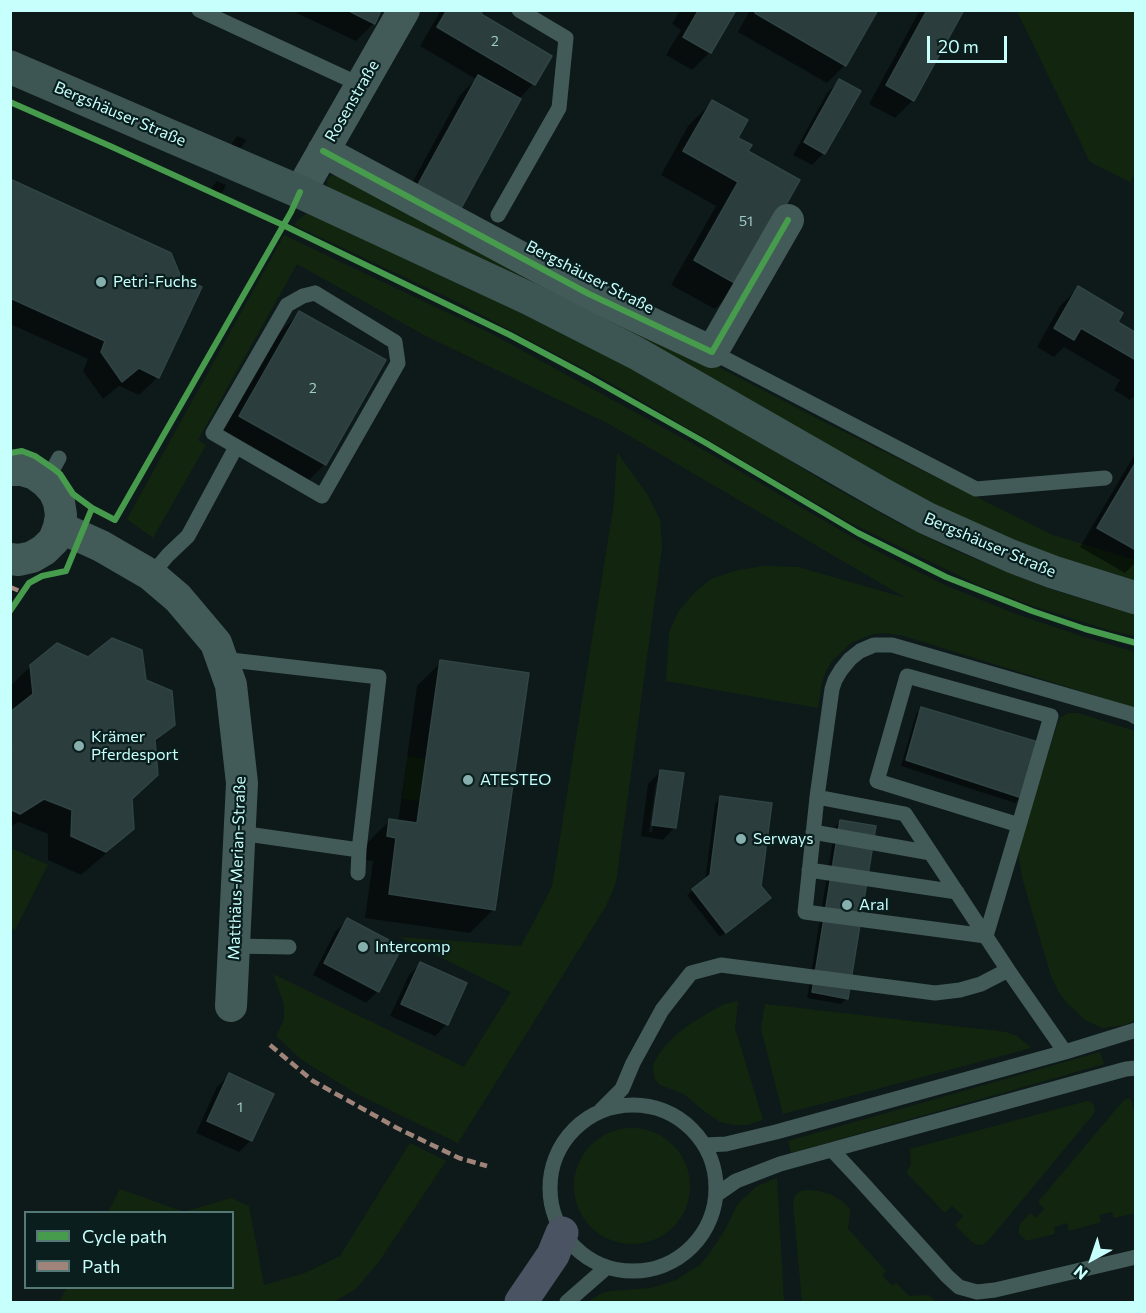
<!DOCTYPE html>
<html>
<head>
<meta charset="utf-8">
<style>
	body { margin:0 }
	#map { position:relative; width:1146px; height:1313px; overflow:hidden; background:#0e1a1a; font-family:Commissioner,sans-serif }
	canvas { display:block }
	.frame { position:absolute; inset:0; border:12px solid #c7fffc; pointer-events:none }
	.legend { position:absolute; left:24px; top:1211px; width:210px; height:78px; box-sizing:border-box; background:#0a1e1e; border:2px solid #567877; margin:0; padding:8px 10px; list-style:none; font-size:18px; color:#c7fffc }
	.legend li { display:flex; align-items:center; gap:12px; height:30px }
	.legend b { width:30px; border:2px solid #567877 }
	.north { position:absolute; left:1062px; top:1229px; width:60px; height:60px; -webkit-text-stroke:4px #0a1e1e; paint-order:stroke; rotate:220deg; font-size:16px; font-weight:700; line-height:24px; text-align:center; color:#c7fffc }
	.north::after { content:''; display:block; margin:auto; width:21px; height:27px; background:#c7fffc; clip-path:polygon(50% 0,100% 100%,50% 72%,0 100%) }
	.scale { position:absolute; left:927px; top:36px; width:80px; height:27px; box-sizing:border-box; border:3px solid #c7fffc; border-top:0; padding-left:8px; font-size:18px; line-height:21px; white-space:nowrap; color:#c7fffc; -webkit-text-stroke:4px #0a1e1e; paint-order:stroke }
</style>
</head>
<body>
<div id="map">
<canvas width="1146" height="1313"></canvas>
<div class="frame"></div>
<ul class="legend">
<li><b style="height:8px;background:#469c4c"></b>Cycle path</li>
<li><b style="height:8px;background:#a18479"></b>Path</li>
</ul>
<div class="north">N</div>
<div class="scale">20 m</div>
</div>
<script>
const ctx = document.querySelector('canvas').getContext('2d');
ctx.lineJoin = 'round';
function fillPath(path, color) {
  ctx.fillStyle = color;
  ctx.fill(path, 'evenodd');
}
function poly(rows) {
  const path = new Path2D();
  for (const r of rows) {
    if (r.length === 3) {
      path.moveTo(r[0] + r[2], r[1]);
      path.arc(r[0], r[1], r[2], 0, 2 * Math.PI);
      continue;
    }
    path.moveTo(r[0], r[1]);
    for (let i = 2; i < r.length; i += 2) path.lineTo(r[i], r[i + 1]);
  }
  return path;
}
function strokePath(path, color, width, dash) {
  ctx.strokeStyle = color;
  ctx.lineWidth = width;
  ctx.lineCap = dash ? 'butt' : 'round';
  ctx.setLineDash(dash || []);
  ctx.stroke(path);
}
function write(font, color, halo, rows, align = 'center') {
  ctx.font = font + ' Commissioner,sans-serif';
  ctx.lineWidth = 4.5;
  ctx.setLineDash([]);
  ctx.textBaseline = 'middle';
  ctx.strokeStyle = halo;
  ctx.fillStyle = color;
  for (const [text, x, y, turn = 0] of rows) {
    ctx.save();
    ctx.translate(x, y);
    ctx.rotate((+turn || 0) * Math.PI / 180);
    ctx.textAlign = isNaN(turn) ? turn : align;
    if (halo) ctx.strokeText(text, 0, 0);
    ctx.fillText(text, 0, 0);
    ctx.restore();
  }
}
fillPath(poly([
	[1017,11,1135,11,1136,171,1130,182,1090,162],
	[333,175,351,175,820,420,1053,535,1135,560,1135,586,948,516,331,192,327,185,328,178],
	[309,212,631,364,828,484,900,524,956,551,1047,588,1135,615,1135,636,1112,631,1033,606,978,585,847,521,607,381,453,300,294,225,299,219],
	[284,235,490,333,695,445,869,547,945,585,1013,613,1081,636,1135,652,1135,708,904,636,886,633,873,634,851,643,831,662,826,671,822,682,818,708,666,681,669,633,678,612,693,594,711,579,734,571,763,566,798,567,906,598,609,424,426,336,297,264,198,440,206,445,153,538,127,519],
	[617,452,649,497,660,520,662,548,616,882,606,906,458,1143,357,1094,302,1060,276,1036,284,1020,284,1004,273,974,464,1067,511,992,399,937,521,946,552,887,614,503],
	[1068,713,1078,713,1135,731,1135,1020,1124,1025,1103,1028,1085,1020,1066,1002,1058,991,1051,976,1023,881,1018,853,1021,838,1058,722,1061,717],
	[407,756,426,759,420,801,402,799],
	[11,848,48,865,15,930,11,927],
	[738,1001,735,1028,763,1120,747,1125,735,1125,720,1122,704,1111,684,1094,660,1085,655,1079,653,1070,654,1063,659,1054,666,1045,676,1035,690,1024,710,1012,724,1004],
	[765,1004,1006,1032,1017,1036,1031,1048,783,1114,761,1029],
	[1100,1052,1104,1064,791,1153,788,1141],
	[1128,1098,1131,1100,1135,1116,1135,1213,1114,1218,1112,1212,1099,1215,1101,1222,1069,1231,1067,1223,1054,1227,1055,1234,1030,1240,1026,1240,1021,1236,1019,1233,1019,1226,1023,1221,1030,1213,1036,1218,1044,1209,1038,1202,1123,1101],
	[1087,1101,1091,1102,1094,1106,1095,1111,1091,1117,987,1242,982,1245,977,1245,971,1241,955,1225,963,1216,952,1206,945,1213,906,1172,911,1165,910,1149],
	[632,1186,58],
	[410,1143,446,1161,380,1260,357,1288,334,1302,59,1302,67,1288,232,1288,232,1212,108,1212,120,1189,184,1212,231,1198,249,1206,264,1285,305,1273,340,1256],
	[777,1178,784,1302,587,1302,602,1293,611,1291,651,1288,676,1280,687,1273,700,1265,709,1254,725,1230,737,1205,744,1198,757,1186],
	[808,1190,818,1191,830,1194,842,1201,850,1209,848,1229,886,1271,882,1275,892,1286,896,1283,909,1296,929,1295,936,1302,802,1302,793,1202,795,1196,800,1191]
]), '#12260f');
fillPath(poly([
	[290,10,380,10,374,23,356,41],
	[441,10,482,10,479,14,550,56,533,84,518,100,399,207,460,95,476,79,420,46],
	[680,10,734,10,710,52,692,70,666,55,681,30,672,24],
	[750,10,876,10,845,65,827,83,738,32],
	[920,10,963,10,913,100,895,118,869,104],
	[839,81,824,153,812,165,793,155,827,93],
	[712,102,746,151,739,285,715,309,671,285,716,206,661,175,688,126],
	[237,136,247,140,239,150,230,146],
	[10,181,158,377,139,395,119,386,103,399,83,371,88,359,10,324],
	[217,181,226,185,224,190,219,195,209,191],
	[1078,288,1116,323,1136,335,1136,395,1130,400,1114,390,1120,380,1064,347,1054,357,1037,347,1060,306],
	[299,313,325,464,301,488,217,440,276,336],
	[1136,452,1136,562,1125,573,1080,547],
	[441,662,494,909,470,933,365,918,373,861,363,860,366,844,390,820,398,822,417,686],
	[31,666,145,681,174,724,154,744,130,800,132,828,108,852,81,875,48,860,48,834,19,822,10,827,10,686],
	[922,708,1020,797,1015,803,901,766,916,714],
	[660,772,675,827,663,840,641,836,648,784],
	[656,783,659,783,652,832,649,832],
	[720,798,760,887,763,903,720,937,687,895,705,881,715,804],
	[840,822,847,998,841,1004,807,998,835,827],
	[347,920,378,991,366,1003,313,975,335,932],
	[421,963,447,1024,435,1036,390,1016,409,975],
	[229,1075,251,1140,239,1152,196,1133,217,1087]
]), '#0007');
const building = poly([
	[347,10,381,10,375,24,347,10],
	[447,10,483,10,481,14,552,56,535,85,437,27,447,10],
	[697,10,736,10,711,53,683,37,698,11,697,10],
	[756,10,878,10,846,66,755,13,756,10],
	[927,10,964,10,914,101,886,85,927,10],
	[478,75,521,99,459,212,416,188,478,75],
	[839,79,861,91,825,154,804,142,839,79],
	[712,100,748,120,738,138,752,145,748,151,800,180,740,286,694,260,738,182,683,151,712,100],
	[10,179,171,253,181,277,202,287,159,378,139,368,122,382,101,352,105,341,10,298,10,179],
	[1078,286,1123,313,1118,322,1136,333,1136,360,1081,328,1074,340,1054,328,1078,286],
	[299,311,386,360,326,465,239,416,299,311],
	[1136,462,1136,550,1097,528,1136,462],
	[112,638,142,650,146,680,172,691,175,725,155,740,158,775,132,799,134,829,106,852,71,836,72,810,44,799,20,814,10,809,10,751,12,749,10,737,10,712,33,694,30,665,57,643,88,657,112,638],
	[440,660,529,673,495,910,389,894,396,838,387,836,389,819,417,823,440,660],
	[921,707,1038,742,1022,798,906,760,921,707],
	[660,770,684,773,676,828,652,825,660,770],
	[720,796,772,803,761,886,771,898,726,933,692,889,710,875,720,796],
	[840,820,876,826,848,999,812,992,840,820],
	[347,918,402,947,379,992,324,963,347,918],
	[420,962,467,983,448,1025,401,1004,420,962],
	[229,1073,274,1094,252,1141,207,1121,229,1073]
]);
fillPath(building, '#2b3d3c');
strokePath(building, '#304445', 1.5);
strokePath(poly([
	[199,10,361,85],
	[498,215,559,108,566,38,519,10],
	[315,293,395,342,398,363,322,496,213,433,287,305,303,296,315,293],
	[712,352,976,489,1105,478],
	[46,482,59,458],
	[151,575,168,555,188,536,236,447],
	[222,659,379,677,359,850,240,833],
	[817,797,805,912,986,936,1019,825,1051,716,907,676,877,781,1019,825],
	[813,832,931,853],
	[809,870,957,892],
	[358,873,359,850],
	[234,946,289,947],
	[1008,970,905,814,817,797,832,689,835,680,841,670,850,659,860,651,874,645,892,645,1131,714,1136,717],
	[633,1188,83],
	[601,1110,622,1089,633,1063,662,1010,691,973,721,965,935,993,960,990,981,984,1008,970,1065,1052],
	[705,1145,726,1144,776,1132,1065,1052,1136,1030],
	[832,1150,861,1181,947,1276,959,1287,977,1292,995,1290,1136,1257],
	[716,1195,736,1181,780,1164,1126,1069,1136,1068],
	[567,1302,607,1267]
]), '#435b58', 15);
strokePath(poly([
	[323,151,589,294,712,352,788,220],
	[300,192,404,10],
	[10,470,22,470,35,474,46,482,54,491,59,502,61,515,59,527,54,540,44,550,32,557,19,560,10,559],
	[59,527,101,546,151,575,178,598,216,643,231,685,242,783,231,1006]
]), '#435b58', 32);
strokePath(poly([
	[10,67,300,192,530,299,636,353,882,494,926,518,1011,556,1053,572,1136,598]
]), '#3d5654', 33);
strokePath(poly([
	[521,1302,553,1255,562,1233]
]), '#4a5361', 33);
strokePath(poly([
	[10,587,22,592],
	[270,1045,313,1081,397,1128,459,1158,487,1166]
]), '#a18479', 4.5, [9, 4.5]);
strokePath(poly([
	[10,102,110,146,283,225,510,335,589,377,706,443,858,533,946,577,1032,611,1085,629,1136,643],
	[323,151,589,294,712,352,788,220],
	[10,453,22,451,35,456,54,469,60,474,73,494,92,508],
	[10,611,29,583,42,576,66,571,92,508,115,520,291,212,300,192]
]), '#469c4c', 6);
for (const [x, y, r, color] of [
	[101,282,6,"#86afad"],
	[79,746,6,"#86afad"],
	[468,780,6,"#86afad"],
	[741,839,6,"#86afad"],
	[847,905,6,"#86afad"],
	[363,947,6,"#86afad"]
]) {
  const dot = new Path2D();
  dot.arc(x, y, r, 0, 2 * Math.PI);
  ctx.fillStyle = color;
  ctx.fill(dot);
  strokePath(dot, '#0a1e1e', 2);
}
write('14px', '#a0cecc', null, [
	["2",495,41],
	["51",746,221],
	["2",313,388],
	["1",240,1107]
]);
write('16px', '#c7fffc', '#0a1e1e', [
	["Rosenstraße",352,101,-60],
	["Bergshäuser Straße",120,114,23],
	["Bergshäuser Straße",590,277,27],
	["Bergshäuser Straße",990,545,23],
	["Matthäus-Merian-Straße",237,868,-88]
]);
write('16px', '#c7fffc', '#0a1e1e', [
	["Petri-Fuchs",113,282],
	["Krämer",91,737],
	["Pferdesport",91,755],
	["ATESTEO",480,780],
	["Serways",753,839],
	["Aral",859,905],
	["Intercomp",375,947]
], 'left');
</script>
</body>
</html>
